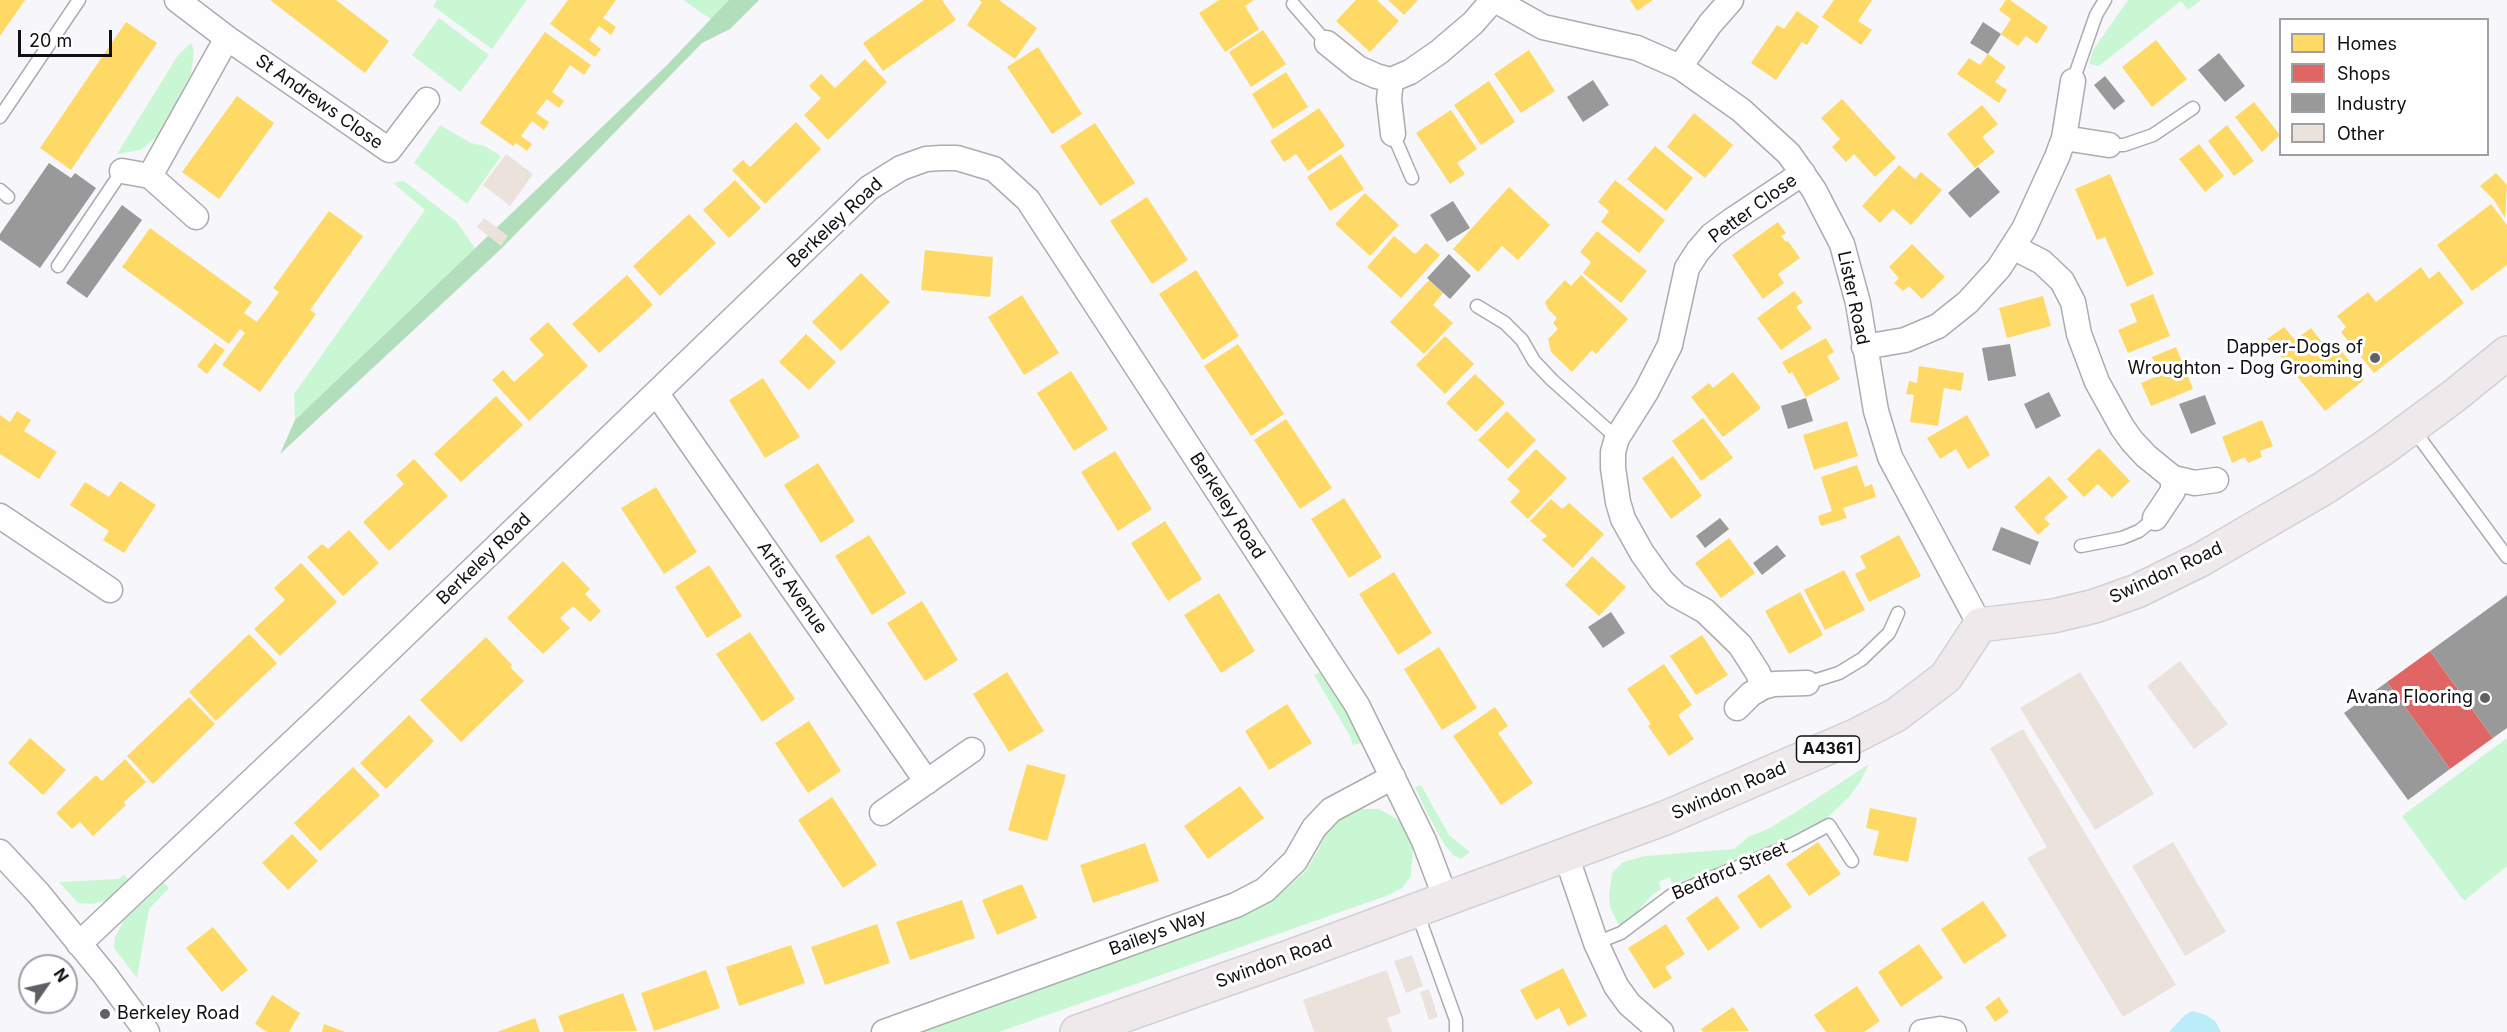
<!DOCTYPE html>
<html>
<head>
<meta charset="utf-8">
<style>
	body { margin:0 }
	#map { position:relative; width:2507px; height:1032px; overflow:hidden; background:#f7f6fb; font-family:Inter,sans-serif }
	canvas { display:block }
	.legend { position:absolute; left:2279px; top:18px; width:210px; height:138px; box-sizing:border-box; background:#fff; border:2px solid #a09fa1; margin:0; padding:8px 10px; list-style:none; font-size:18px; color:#110f14 }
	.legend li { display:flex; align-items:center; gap:12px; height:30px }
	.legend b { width:30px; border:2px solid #a09fa1 }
	.north { position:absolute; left:18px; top:954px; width:60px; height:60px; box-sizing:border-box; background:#fff; border:2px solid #a09fa1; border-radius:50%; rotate:56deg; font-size:16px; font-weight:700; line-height:24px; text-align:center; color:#110f14 }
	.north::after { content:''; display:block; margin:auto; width:21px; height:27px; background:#626065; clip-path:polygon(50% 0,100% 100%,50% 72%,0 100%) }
	.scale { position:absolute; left:18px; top:30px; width:94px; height:27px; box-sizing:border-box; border:3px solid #110f14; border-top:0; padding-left:8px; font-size:18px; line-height:21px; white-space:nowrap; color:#110f14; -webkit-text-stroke:4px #fff; paint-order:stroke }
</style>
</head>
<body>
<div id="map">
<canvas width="2507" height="1032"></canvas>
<ul class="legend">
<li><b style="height:16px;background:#ffd966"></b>Homes</li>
<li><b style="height:16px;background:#e06666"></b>Shops</li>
<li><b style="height:16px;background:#999"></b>Industry</li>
<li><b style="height:16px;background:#eae2db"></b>Other</li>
</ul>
<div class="north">N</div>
<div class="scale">20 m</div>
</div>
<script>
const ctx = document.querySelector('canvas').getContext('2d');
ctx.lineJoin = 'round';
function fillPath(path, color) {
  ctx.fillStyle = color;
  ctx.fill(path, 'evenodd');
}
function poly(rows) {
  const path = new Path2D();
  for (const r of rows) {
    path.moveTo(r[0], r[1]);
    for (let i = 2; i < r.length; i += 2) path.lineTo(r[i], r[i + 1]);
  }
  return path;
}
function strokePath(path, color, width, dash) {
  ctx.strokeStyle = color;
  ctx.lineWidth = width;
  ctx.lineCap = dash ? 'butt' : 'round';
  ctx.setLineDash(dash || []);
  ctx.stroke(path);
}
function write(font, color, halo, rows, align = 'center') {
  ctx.font = font + ' Inter,sans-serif';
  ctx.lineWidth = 6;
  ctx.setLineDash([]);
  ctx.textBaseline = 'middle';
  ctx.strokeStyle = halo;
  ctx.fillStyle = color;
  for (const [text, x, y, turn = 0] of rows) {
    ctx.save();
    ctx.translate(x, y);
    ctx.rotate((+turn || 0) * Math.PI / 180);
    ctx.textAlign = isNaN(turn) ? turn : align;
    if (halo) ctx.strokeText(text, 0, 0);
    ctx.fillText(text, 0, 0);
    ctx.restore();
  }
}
fillPath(poly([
	[437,0,527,0,492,49,433,6],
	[683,0,729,0,712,20],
	[2128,0,2201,0,2188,10,2181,1,2099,66,2089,64,2093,50],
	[439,18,489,55,460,92,412,55],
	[191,43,194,50,191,74,158,136,141,150,117,154,178,55],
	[440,125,471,143,485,146,501,156,467,204,414,163],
	[404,181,456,221,475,248,295,420,294,394,425,210,393,183],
	[1322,671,1357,730,1361,743,1353,745,1350,736,1314,675],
	[2507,738,2507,866,2464,901,2402,816],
	[1869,764,1860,782,1849,797,1827,818,1798,832,1778,845,1736,864,1672,884,1670,877,1659,882,1661,889,1652,895,1632,918,1619,926,1610,907,1609,896,1612,873,1623,862,1645,856,1734,849,1748,837,1770,828,1802,808],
	[1421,785,1449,835,1470,852,1461,859,1453,855,1444,844,1426,811,1415,787],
	[1361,809,1379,809,1397,819,1408,833,1413,846,1411,876,1402,888,1386,896,999,1032,912,1032,1242,914,1280,894,1305,872,1319,849,1326,831,1342,818],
	[124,875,130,881,109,900,92,904,78,903,59,882,118,879],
	[164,883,169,888,149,909,137,978,114,948,115,937,124,920]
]), '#caf7d3');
fillPath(poly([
	[729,0,759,0,730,29,702,43,501,249,280,454,295,420,666,66]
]), '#b2debc');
fillPath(poly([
	[2192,1011,2206,1015,2215,1021,2221,1032,2169,1032,2185,1015]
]), '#baecfa');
fillPath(poly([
	[0,0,25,0,0,36],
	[270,0,336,0,389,41,365,73],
	[568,0,616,0,603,18,616,27,611,35,599,26,589,40,601,49,595,57,550,24],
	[924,0,942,0,956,20,883,71,863,43],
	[979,0,999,0,1037,28,1015,59,967,25,982,2],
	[1219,0,1254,0,1245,6,1259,29,1225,52,1199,13],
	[1356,0,1377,0,1399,21,1370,52,1336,21],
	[1388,0,1418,0,1404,15],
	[1630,0,1653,0,1637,11],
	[1834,0,1872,0,1858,21,1872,30,1861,45,1822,17],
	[2006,0,2010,0,2048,27,2037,44,2026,36,2018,46,2001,34,2011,19,1999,10],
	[1797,11,1819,26,1807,45,1802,42,1776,80,1751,63,1777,25,1784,29],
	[126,22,157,43,71,170,40,148],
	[1263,30,1286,64,1251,87,1229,52],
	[545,32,591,65,584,75,570,65,552,92,564,101,559,108,547,99,536,113,549,122,544,130,532,121,521,136,532,144,527,151,516,143,513,146,480,123],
	[2156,40,2187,79,2152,107,2122,67],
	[1038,47,1082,114,1052,134,1007,67],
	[1529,50,1555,91,1521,113,1494,74],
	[1988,54,2006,67,1995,82,2007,90,1999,103,1957,74,1969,58,1980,65],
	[865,59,887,82,828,140,804,115,821,98,809,86,821,74,835,88],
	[1286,72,1308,107,1273,129,1252,94],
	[1489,81,1515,122,1481,145,1454,105],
	[237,96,274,123,219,199,182,172],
	[1842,99,1896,158,1875,177,1854,154,1846,162,1832,147,1840,139,1821,118],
	[2254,102,2280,135,2262,152,2235,117],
	[1982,105,1998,124,1982,137,1995,152,1975,168,1947,134],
	[1319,108,1345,146,1308,171,1296,154,1284,162,1270,141],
	[1451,110,1477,149,1457,163,1465,174,1450,184,1416,133],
	[1694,113,1733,145,1705,178,1667,147],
	[796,122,821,149,765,204,732,170,743,160,750,167],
	[1095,123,1135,183,1100,206,1060,146],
	[2227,125,2254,161,2234,176,2208,141],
	[2199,144,2224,176,2205,192,2179,159],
	[1655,146,1693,178,1666,211,1627,179],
	[1341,154,1364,189,1330,211,1307,177],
	[1899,165,1915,179,1921,172,1942,190,1911,225,1893,209,1880,223,1862,206],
	[2496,173,2507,185,2505,218,2494,200,2480,186],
	[2110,174,2154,274,2127,287,2105,237,2097,240,2075,189],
	[735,180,761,208,729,238,703,210],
	[1615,180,1665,220,1639,253,1601,222,1609,211,1598,202],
	[1509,187,1550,225,1518,260,1502,246,1478,272,1453,249],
	[1365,193,1399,225,1370,256,1335,224],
	[1147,197,1188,260,1152,284,1110,221],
	[2491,204,2507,225,2507,265,2472,291,2437,245],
	[329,211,363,236,310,310,316,314,260,392,222,365,245,333,240,329,229,344,122,267,150,228,252,302,244,313,257,322,279,292,273,288],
	[689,214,716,243,660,296,633,266],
	[1778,222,1786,233,1781,236,1786,242,1788,241,1800,258,1778,274,1784,283,1763,299,1732,255],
	[1597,231,1647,271,1621,303,1583,273,1591,262,1580,252],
	[1394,236,1415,254,1426,243,1440,255,1401,298,1367,267],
	[1912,244,1945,277,1922,299,1909,286,1903,291,1894,283,1899,278,1889,267],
	[925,250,993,257,990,297,921,290],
	[2421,267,2429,279,2439,271,2464,303,2374,373,2341,332,2346,327,2337,316,2368,292,2376,302],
	[1196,270,1239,336,1203,360,1159,294],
	[861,273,890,302,841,351,812,322],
	[627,275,653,305,599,353,572,324],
	[1581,275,1628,319,1596,354,1592,350,1572,372,1551,352,1548,339,1558,329,1553,323,1557,318,1548,309,1545,302,1565,280,1571,286],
	[1429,280,1443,293,1433,305,1453,323,1424,354,1390,322],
	[1794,291,1803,302,1796,307,1812,328,1781,350,1757,318],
	[2153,294,2170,336,2128,353,2118,330,2137,322,2130,304],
	[1022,295,1059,353,1024,375,988,317],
	[2043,296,2051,326,2007,338,1999,308],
	[548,322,588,366,529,421,492,380,503,370,514,382,544,355,529,339],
	[2284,327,2295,340,2311,328,2332,355,2340,349,2364,380,2325,411,2267,339],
	[806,334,836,362,809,390,779,362],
	[1445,336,1474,364,1445,394,1416,365],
	[1826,338,1834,352,1827,356,1840,379,1806,397,1792,372,1789,374,1782,362],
	[215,343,225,350,207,374,197,366],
	[1238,344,1284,414,1251,436,1204,366],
	[2176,347,2193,389,2151,406,2141,383,2160,375,2152,357],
	[1919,366,1964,373,1961,391,1944,388,1938,426,1910,422,1914,395,1906,394,1909,381,1917,383],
	[1071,371,1108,429,1074,451,1037,393],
	[1733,372,1761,408,1723,437,1691,397,1709,383,1713,388],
	[1475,374,1505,403,1476,432,1446,403],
	[763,378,800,437,765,458,729,400],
	[496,396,523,425,461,482,434,454],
	[17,411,31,420,24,431,57,452,39,479,0,454,0,415,10,422],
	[1507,411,1536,440,1508,469,1478,440],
	[1967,415,1990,455,1968,469,1956,449,1940,459,1927,438],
	[1703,418,1733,458,1701,481,1672,441],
	[1286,419,1332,488,1300,509,1254,440],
	[2262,420,2273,446,2260,451,2262,457,2248,463,2245,457,2232,463,2222,437],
	[1847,421,1858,456,1814,470,1803,435],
	[2099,448,2130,481,2112,498,2098,484,2084,497,2067,479],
	[1536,449,1567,478,1528,519,1510,502,1520,491,1507,479],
	[1115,451,1152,509,1118,531,1081,472],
	[1673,456,1702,496,1671,519,1642,478],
	[414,459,448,496,389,551,363,522,404,484,396,475],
	[818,463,855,521,821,543,784,485],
	[1857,465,1865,487,1872,484,1876,497,1843,508,1847,518,1821,526,1818,516,1832,511,1821,477],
	[2049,476,2068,497,2044,518,2050,524,2038,535,2014,507],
	[120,481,156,505,124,553,103,540,109,531,70,505,85,482,109,497],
	[656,487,697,552,664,574,621,508],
	[1344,498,1382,557,1349,578,1311,519],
	[1551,499,1562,509,1569,503,1604,534,1573,568,1542,540,1547,536,1530,521],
	[1165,521,1202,579,1168,601,1131,543],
	[349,530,379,563,343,596,307,557,322,544,328,549],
	[869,535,906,593,872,615,835,556],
	[1899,535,1921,576,1869,602,1855,574,1866,568,1860,556],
	[1729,538,1755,573,1721,598,1695,563],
	[1592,556,1626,587,1599,616,1565,585],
	[563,561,590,589,585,594,601,611,590,622,573,606,560,618,570,628,543,654,507,618],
	[301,563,337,602,280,656,254,629,285,600,274,588],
	[709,565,742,616,707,638,675,587],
	[1844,570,1865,610,1825,630,1804,590],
	[1394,572,1432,633,1398,655,1359,594],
	[1800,592,1823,635,1789,654,1765,611],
	[1219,593,1255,651,1221,673,1184,615],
	[922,601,958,660,925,681,887,623],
	[750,632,795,699,762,722,716,654],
	[249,634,277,663,216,721,189,692],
	[1702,635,1728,675,1696,695,1670,656],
	[486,637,512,665,510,667,524,681,461,742,420,700],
	[1439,647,1477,708,1442,730,1404,669],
	[1664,664,1692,705,1678,715,1694,739,1669,756,1648,726,1651,724,1627,689],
	[1007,672,1044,731,1009,752,973,694],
	[189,697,215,724,153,784,127,756],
	[1287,704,1312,743,1269,770,1245,731],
	[1495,707,1508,726,1498,733,1533,783,1501,805,1453,736],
	[409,715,434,741,386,789,360,763],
	[809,721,841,771,808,793,775,743],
	[30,738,66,770,43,795,8,763],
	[125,759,146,782,124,802,126,805,93,836,80,822,72,829,56,813,96,775,102,781],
	[1027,764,1066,775,1047,841,1008,830],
	[353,767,380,795,320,851,294,823],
	[1240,786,1264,818,1208,859,1184,826],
	[832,797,877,865,843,888,798,820],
	[1870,808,1917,818,1908,862,1873,855,1879,831,1866,828],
	[292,834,318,861,288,890,262,863],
	[1818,842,1841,874,1809,896,1786,864],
	[1145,843,1159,881,1093,903,1080,865],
	[1769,874,1792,907,1760,929,1737,896],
	[1022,884,1037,918,997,935,982,900],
	[1717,896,1740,928,1708,951,1686,918],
	[962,900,975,938,910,960,896,922],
	[1983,901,2007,936,1964,964,1941,929],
	[877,924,890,963,825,985,811,947],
	[1666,924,1685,954,1665,967,1672,978,1654,989,1628,948],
	[213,927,248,970,222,992,186,948],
	[1919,944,1943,978,1901,1007,1878,972],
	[791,945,805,983,739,1006,726,967],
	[1563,968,1587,1016,1568,1026,1559,1008,1536,1020,1520,990],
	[706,970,720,1008,654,1031,641,993],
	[1857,986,1880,1021,1864,1032,1826,1032,1814,1015],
	[623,993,637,1031,564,1032,558,1016],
	[272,995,300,1013,289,1032,267,1032,255,1024],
	[1999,997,2009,1012,1995,1022,1985,1007],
	[1733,1007,1749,1031,1703,1032,1701,1029],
	[535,1018,540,1032,497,1032],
	[324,1024,345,1032,322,1032]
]), '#ffd966');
fillPath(poly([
	[2430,651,2493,738,2450,769,2387,682]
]), '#e06666');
fillPath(poly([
	[1983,22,2001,34,1988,54,1970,43],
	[2219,53,2245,86,2225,102,2198,70],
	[2105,76,2125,101,2114,110,2094,85],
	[1593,80,1609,105,1583,122,1567,97],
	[49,163,71,178,75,173,96,188,40,268,0,240,0,234],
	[1978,167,2000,192,1970,218,1948,193],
	[1453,201,1470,228,1447,242,1430,215],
	[122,205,142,220,87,298,66,283],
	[1449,254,1471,276,1450,299,1427,278],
	[2010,344,2016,376,1988,381,1982,348],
	[2049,392,2061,416,2036,429,2024,404],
	[2205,395,2216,424,2191,434,2179,404],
	[1806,398,1813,421,1788,429,1781,406],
	[1720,518,1729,529,1705,548,1696,536],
	[2001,527,2039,542,2030,565,1992,550],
	[1777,545,1786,556,1762,575,1753,563],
	[2507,595,2507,728,2493,738,2430,651],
	[1611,612,1625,633,1603,648,1588,627],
	[2387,682,2450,769,2408,800,2344,713]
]), '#999');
fillPath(poly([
	[506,154,533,174,510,206,483,185],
	[484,218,508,236,501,246,477,227],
	[2180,661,2228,724,2194,749,2147,686],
	[2080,672,2154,794,2095,830,2020,708],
	[2023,729,2176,985,2123,1017,2027,858,2047,847,1990,748],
	[2173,842,2226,932,2185,956,2132,866],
	[1412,955,1423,986,1406,993,1394,961],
	[1387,970,1401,1013,1387,1018,1392,1032,1314,1032,1303,1000],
	[1429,989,1438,1017,1429,1020,1420,992]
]), '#eae2db');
const lane = poly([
	[1293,4,1327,43],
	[2073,81,2096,15,2105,0],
	[0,117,79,0],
	[1393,134,1412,178],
	[2109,145,2124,145,2153,135,2193,108],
	[0,190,8,197],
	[58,266,122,171],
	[1477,306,1505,323,1522,340,1534,361,1552,380,1617,438],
	[2413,429,2507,557],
	[2081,546,2122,538,2139,531,2155,518],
	[1807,683,1839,673,1862,659,1889,633,1898,613],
	[1417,912,1456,1020,1456,1032],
	[1596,943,1621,933,1673,894,1793,844,1829,825,1852,861]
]);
const street = poly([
	[177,0,227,38,389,150,427,100],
	[1495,0,1543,27,1637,48,1680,67,1741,110,1789,154,1814,190,1842,244,1858,303,1876,411,1890,457,1980,625],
	[1327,43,1358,68,1376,76,1391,80,1410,72,1439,52,1473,23,1493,0],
	[1680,67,1710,24,1731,0],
	[1391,80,1389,99,1393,134],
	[2064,138,2109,145],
	[122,171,150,176,196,217],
	[150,176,227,38],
	[2013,247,2042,262,2062,281,2073,302,2079,334,2097,382,2122,427,2132,441,2146,456,2173,478,2195,483,2216,480],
	[1864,347,1905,340,1938,326,1968,302,1999,268,2024,229,2057,157,2064,138,2073,81],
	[657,394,927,782],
	[0,516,110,590],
	[2155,518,2173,491,2173,478],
	[1763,687,1758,673,1740,645,1705,611,1676,595,1662,581,1642,553,1623,519,1618,502,1613,468,1613,452,1617,438,1646,392,1670,345,1687,268,1698,251,1712,235,1731,221,1803,173],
	[1737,708,1751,694,1763,687,1774,684,1807,683],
	[882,813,972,750],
	[0,852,39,894,105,975,147,1032],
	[1566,855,1596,943,1616,986,1629,1004,1661,1032],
	[79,944,329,708,869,188,901,168,926,159,941,158,957,158,994,169,1028,200,1357,705,1424,841,1446,899],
	[884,1032,1236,905,1265,890,1295,861,1314,828,1331,810,1393,777],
	[1922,1032,1940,1029,1954,1032]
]);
const primary = poly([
	[1077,1032,1292,956,1665,818,1855,736,1896,715,1946,677,1980,625,2053,616,2095,606,2137,591,2200,560,2324,488,2381,450,2454,396,2507,353]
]);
strokePath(lane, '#acabb0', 15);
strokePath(street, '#acabb0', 27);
strokePath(primary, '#d1d1d3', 36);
strokePath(lane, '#fefefe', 12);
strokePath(street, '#fefefe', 24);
strokePath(primary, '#efe9ec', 33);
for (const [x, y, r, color] of [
	[2375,358,6,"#626065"],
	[2485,698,6,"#626065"],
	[105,1014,6,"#626065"]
]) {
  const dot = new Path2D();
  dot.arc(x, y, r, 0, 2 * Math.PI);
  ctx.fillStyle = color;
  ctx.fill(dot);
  strokePath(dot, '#fff', 2);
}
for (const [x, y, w] of [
	[1828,749,63]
]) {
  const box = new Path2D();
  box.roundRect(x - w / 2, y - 13, w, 26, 4.5);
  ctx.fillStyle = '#fff';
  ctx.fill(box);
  strokePath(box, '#110f14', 1.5);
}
write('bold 16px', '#110f14', null, [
	["A4361",1828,749]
]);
write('18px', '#110f14', '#fff', [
	["St Andrews Close",319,102,35],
	["Petter Close",1753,209,-36],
	["Berkeley Road",835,223,-43],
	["Lister Road",1853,298,78],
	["Berkeley Road",1227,506,57],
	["Berkeley Road",484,559,-44],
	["Swindon Road",2166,573,-25],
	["Artis Avenue",792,588,55],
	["Swindon Road",1729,791,-23],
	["Bedford Street",1730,871,-23],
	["Baileys Way",1158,933,-20],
	["Swindon Road",1274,962,-20]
]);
write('18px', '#110f14', '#fff', [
	["Dapper-Dogs of",2363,348],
	["Wroughton - Dog Grooming",2363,369],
	["Avana Flooring",2473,698],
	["Berkeley Road",117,1014,"left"]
], 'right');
</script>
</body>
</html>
